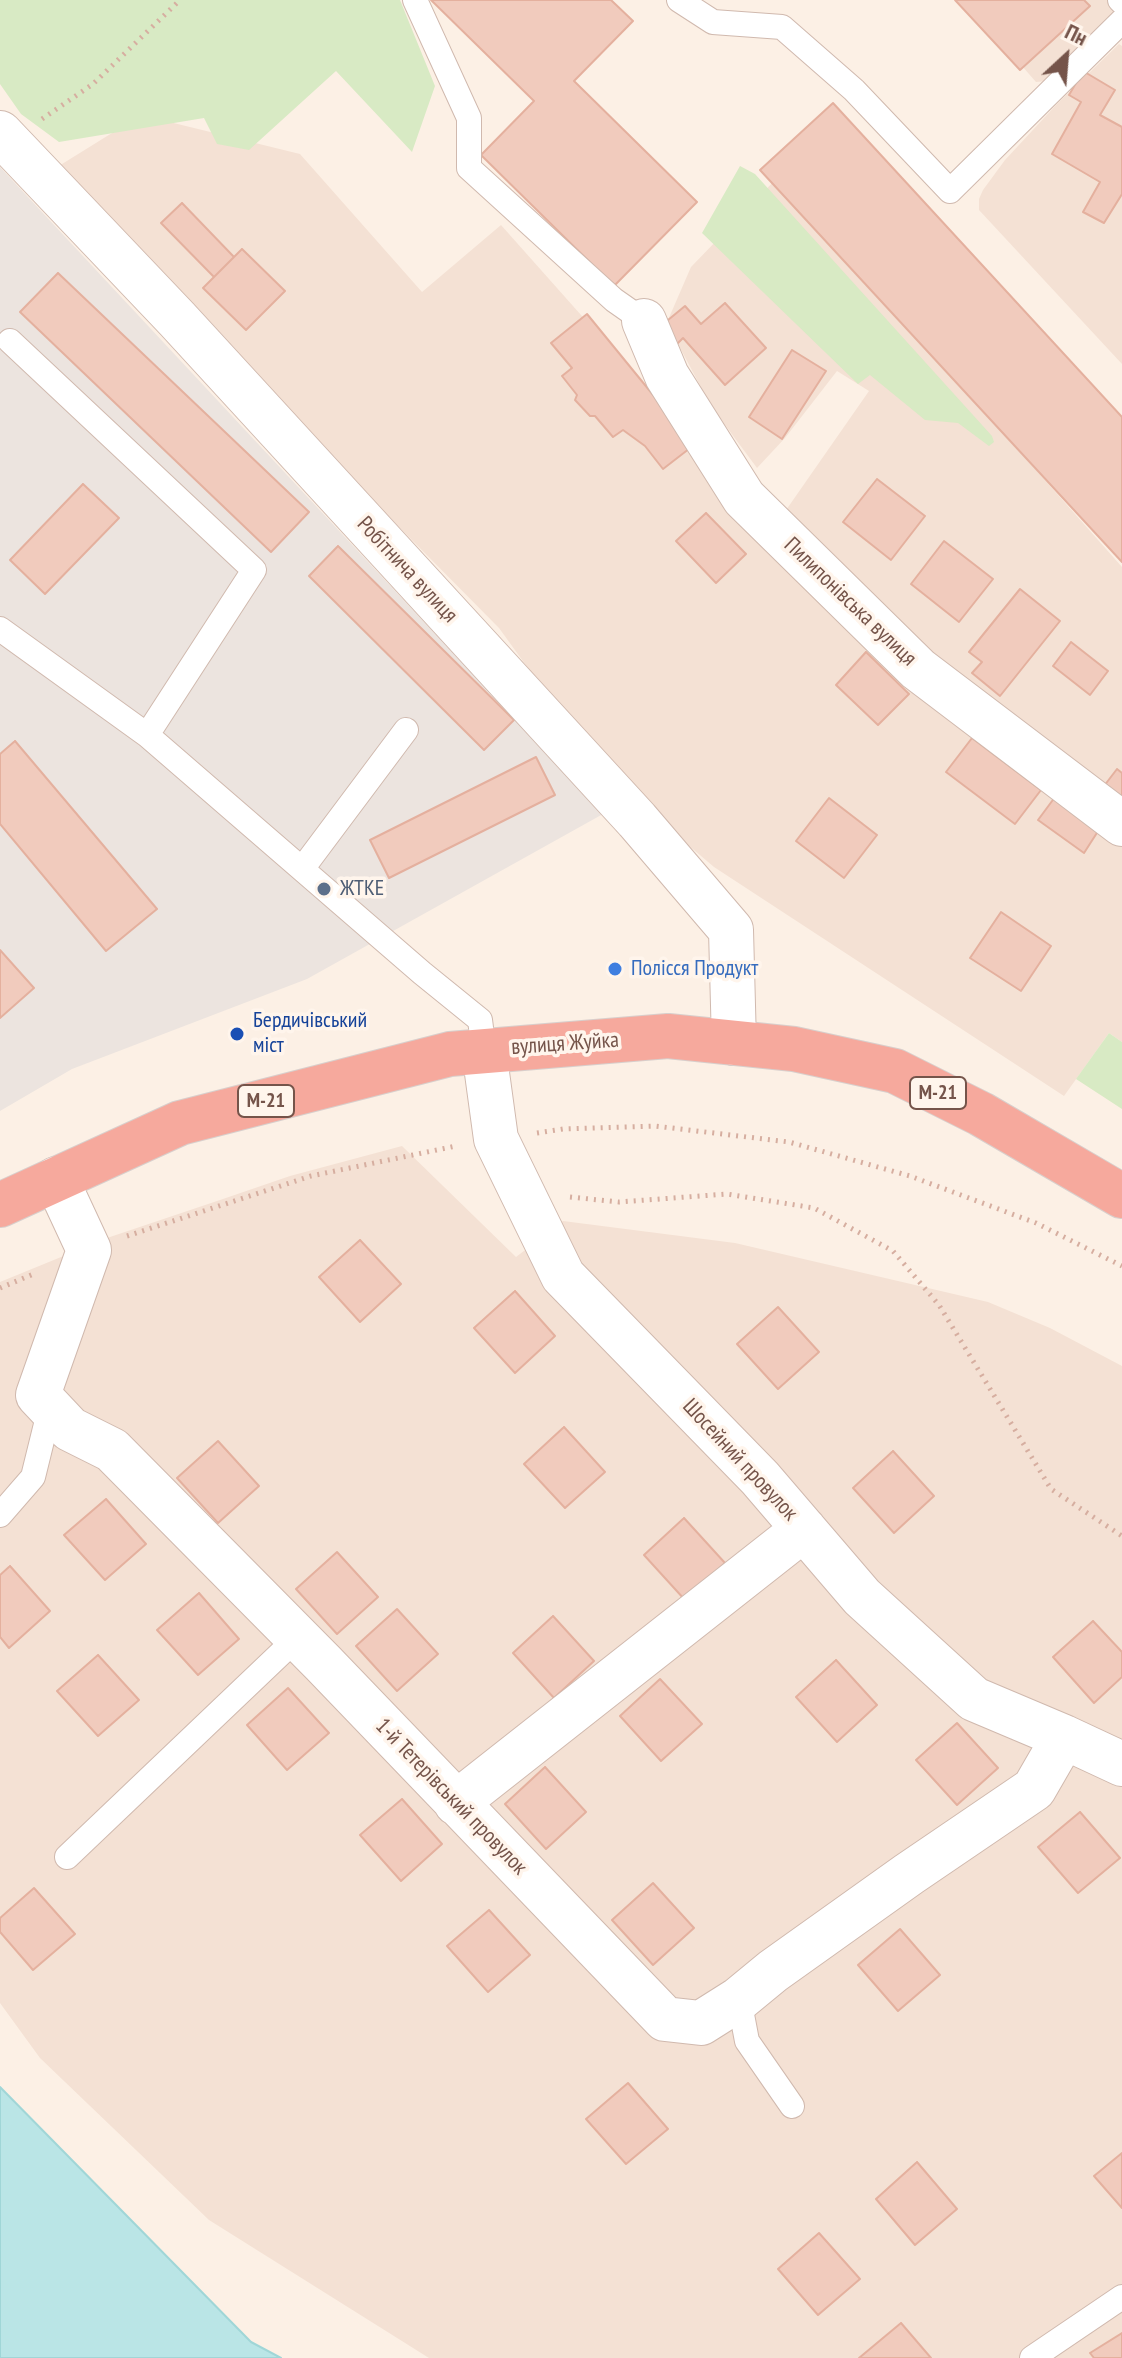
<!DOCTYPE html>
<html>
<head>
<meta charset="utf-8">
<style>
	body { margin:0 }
	#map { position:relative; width:1122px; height:2358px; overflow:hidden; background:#fcf0e5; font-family:"PT Sans Narrow",sans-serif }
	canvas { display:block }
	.north { position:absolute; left:1026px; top:16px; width:80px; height:80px; -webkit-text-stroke:6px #fff5ec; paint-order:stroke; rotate:26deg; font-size:22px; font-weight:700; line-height:32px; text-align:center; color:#75544a }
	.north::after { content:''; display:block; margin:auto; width:28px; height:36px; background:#75544a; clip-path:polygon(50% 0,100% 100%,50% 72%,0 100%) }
</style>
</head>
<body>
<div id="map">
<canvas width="1122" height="2358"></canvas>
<div class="north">Пн</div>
</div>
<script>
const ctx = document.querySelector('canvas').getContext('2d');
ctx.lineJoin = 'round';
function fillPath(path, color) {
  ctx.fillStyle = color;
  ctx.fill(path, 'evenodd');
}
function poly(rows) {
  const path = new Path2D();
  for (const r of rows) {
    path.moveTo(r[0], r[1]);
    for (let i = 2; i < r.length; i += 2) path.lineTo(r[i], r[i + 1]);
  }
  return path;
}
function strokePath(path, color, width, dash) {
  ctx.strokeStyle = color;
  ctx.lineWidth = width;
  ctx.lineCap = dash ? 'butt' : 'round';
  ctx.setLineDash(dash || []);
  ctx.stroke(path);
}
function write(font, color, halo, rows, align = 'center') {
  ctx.font = font + ' "PT Sans Narrow",sans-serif';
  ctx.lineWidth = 7;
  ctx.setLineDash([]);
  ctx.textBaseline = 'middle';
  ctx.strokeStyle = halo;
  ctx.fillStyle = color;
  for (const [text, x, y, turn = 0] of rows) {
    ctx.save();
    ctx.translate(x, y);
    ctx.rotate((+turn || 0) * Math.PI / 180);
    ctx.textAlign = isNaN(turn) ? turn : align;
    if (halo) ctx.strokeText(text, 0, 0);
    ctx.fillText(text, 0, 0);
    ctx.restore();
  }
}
fillPath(poly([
	[964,0,1120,0,1115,11,1057,75,1048,81,1036,82],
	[1119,44,1122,46,1122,364,979,210,979,199,983,190,1005,160,1058,103],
	[141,115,300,154,422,292,501,225,701,450,1122,829,1122,1042,1109,1033,1064,1096,714,867,661,822,533,675,499,628,305,432,54,169],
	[777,178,1122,567,1122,804,969,686,820,554,784,513,869,391,837,371,785,438,757,468,711,406,669,327,668,320,691,267],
	[402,1146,516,1257,563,1221,735,1243,988,1302,1050,1328,1122,1366,1122,2358,429,2358,209,2220,40,2058,0,2003,0,1282,110,1237,220,1200,290,1176]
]), '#f4e1d4');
fillPath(poly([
	[0,167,603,814,307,979,72,1069,0,1111]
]), '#ece4df');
fillPath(poly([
	[0,0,400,0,435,86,412,152,336,71,249,150,217,144,204,118,59,142,21,114,0,84],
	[740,166,755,174,992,436,994,442,989,446,958,423,925,420,870,375,858,384,702,233],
	[1109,1033,1122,1042,1122,1109,1076,1079]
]), '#d8eac4');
const water = poly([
	[0,2087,251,2342,281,2358,0,2358,0,2087]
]);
fillPath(water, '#bae5e6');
strokePath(water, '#a0d6d7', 2);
const building = poly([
	[431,0,611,0,633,21,574,81,697,202,614,286,481,155,534,101,431,0],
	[955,0,1084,0,1090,6,1020,70,955,0],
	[1083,71,1115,90,1100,115,1122,127,1122,194,1104,223,1083,212,1100,182,1052,154,1081,102,1069,95,1083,71],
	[833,103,1122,417,1122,562,760,170,833,103],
	[182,203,234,257,214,277,161,223,182,203],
	[242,249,285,291,246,330,203,288,242,249],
	[58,273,309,512,271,552,20,312,58,273],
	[725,303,766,348,725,385,683,338,677,344,662,325,685,306,701,324,725,303],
	[587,314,694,445,663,469,645,446,623,430,613,437,595,416,590,416,575,400,577,395,562,376,572,368,551,343,587,314],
	[792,350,826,371,782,439,749,417,792,350],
	[877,479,925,516,891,560,843,522,877,479],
	[83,484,119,518,45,594,10,560,83,484],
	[706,513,746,554,716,583,676,541,706,513],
	[944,541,993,579,959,622,911,584,944,541],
	[338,546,514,720,484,750,309,576,338,546],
	[1020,589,1060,621,1000,696,972,673,982,662,969,652,1020,589],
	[1071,642,1108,671,1090,695,1053,666,1071,642],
	[866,652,909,694,878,725,836,685,866,652],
	[972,738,1041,790,1015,824,946,772,972,738],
	[15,741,157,909,106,951,0,824,0,754,15,741],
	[536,757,555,795,389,878,370,840,536,757],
	[1117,769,1122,773,1122,800,1104,786,1117,769],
	[1058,793,1102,825,1084,853,1038,820,1058,793],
	[829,798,877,835,844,878,796,841,829,798],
	[1001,912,1051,946,1021,991,970,958,1001,912],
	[0,950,34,988,0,1018,0,950],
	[360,1240,401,1284,360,1322,319,1277,360,1240],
	[515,1291,555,1336,515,1373,474,1328,515,1291],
	[778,1307,819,1352,778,1389,737,1344,778,1307],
	[564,1427,605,1472,565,1508,524,1464,564,1427],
	[218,1441,259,1486,218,1523,177,1478,218,1441],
	[893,1451,934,1496,894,1533,853,1488,893,1451],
	[106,1499,146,1544,105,1580,64,1535,106,1499],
	[684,1518,725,1563,685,1600,644,1555,684,1518],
	[337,1552,378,1597,337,1634,296,1589,337,1552],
	[10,1566,50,1611,9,1648,0,1637,0,1575,10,1566],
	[199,1593,239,1639,198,1675,157,1630,199,1593],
	[397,1609,438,1654,397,1691,356,1646,397,1609],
	[553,1616,594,1661,554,1698,513,1653,553,1616],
	[1093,1621,1122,1652,1122,1677,1094,1703,1053,1657,1093,1621],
	[98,1655,139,1700,98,1736,57,1691,98,1655],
	[836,1660,877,1705,837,1742,796,1697,836,1660],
	[660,1679,702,1724,661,1761,620,1716,660,1679],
	[288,1688,329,1733,287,1770,247,1725,288,1688],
	[957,1723,998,1768,957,1805,916,1760,957,1723],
	[545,1767,586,1812,546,1849,505,1804,545,1767],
	[402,1799,442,1844,401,1881,360,1835,402,1799],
	[1080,1812,1120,1858,1078,1893,1038,1847,1080,1812],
	[653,1883,694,1928,653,1965,612,1920,653,1883],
	[34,1888,75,1934,33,1970,0,1932,0,1918,34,1888],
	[489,1910,530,1955,488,1992,447,1946,489,1910],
	[900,1929,940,1975,898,2011,858,1965,900,1929],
	[628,2083,668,2129,626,2164,586,2119,628,2083],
	[1122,2153,1122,2208,1094,2176,1122,2153],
	[917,2162,957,2209,915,2245,876,2199,917,2162],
	[819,2233,860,2279,818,2315,778,2269,819,2233],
	[901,2323,931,2358,859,2358,901,2323],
	[1122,2333,1122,2358,1094,2358,1090,2353,1122,2333]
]);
fillPath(building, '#f1cbbd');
strokePath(building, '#e4b09e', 2);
const lane = poly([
	[415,0,469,118,469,168,614,300,644,321],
	[679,0,713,22,782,27,854,90,950,191,1122,21],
	[1120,0,1122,2],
	[10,341,254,570,147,735],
	[0,629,147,735,422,973,480,1020,484,1051],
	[302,869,406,730],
	[0,1515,33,1477,50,1408],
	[67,1857,297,1638],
	[739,1999,747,2041,792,2106],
	[1032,2358,1122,2297]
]);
const street = poly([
	[0,133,177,319,637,820,731,930,734,1043],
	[644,321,667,376,744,498,918,669,1122,824],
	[484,1051,496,1139,563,1276,760,1478,862,1597,974,1699,1064,1737,1122,1764],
	[56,1179,89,1250,38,1395,70,1429,112,1450,323,1663,665,2019,701,2023,739,1999,773,1971,909,1874,1034,1789,1064,1737],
	[456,1803,804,1529]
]);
const highway = poly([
	[0,1205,180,1123,450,1054,668,1036,794,1049,895,1071,981,1114,1122,1196]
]);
strokePath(lane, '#d0b9ae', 26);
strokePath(street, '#d0b9ae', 46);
strokePath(highway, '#d8cfcc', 46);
strokePath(poly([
	[42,119,93,84,180,0],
	[537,1133,563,1129,655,1126,789,1142,910,1176,1036,1223,1122,1266],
	[570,1197,619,1202,727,1194,814,1208,893,1251,939,1305,1051,1489,1122,1536],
	[127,1236,311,1176,456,1146],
	[0,1288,36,1273]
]), '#d6aea0', 5, [2, 6]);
strokePath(lane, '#fff', 24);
strokePath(street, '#fff', 44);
strokePath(highway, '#f6a99d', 44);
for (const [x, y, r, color] of [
	[324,889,8,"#5c6f8a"],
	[615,969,8,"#3f7fe0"],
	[237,1034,8,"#1a4fb4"]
]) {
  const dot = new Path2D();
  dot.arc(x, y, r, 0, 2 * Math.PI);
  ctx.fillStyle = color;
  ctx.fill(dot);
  strokePath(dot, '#fff5ec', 3);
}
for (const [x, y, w] of [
	[938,1093,56],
	[266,1101,56]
]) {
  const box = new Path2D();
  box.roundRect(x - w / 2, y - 16, w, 32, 6);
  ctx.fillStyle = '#fff5ec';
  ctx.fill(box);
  strokePath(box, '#75544a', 2);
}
write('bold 20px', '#75544a', null, [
	["М-21",938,1093],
	["М-21",266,1101]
]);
write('22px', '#75544a', '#fff5ec', [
	["Робітнича вулиця",407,570,47],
	["Пилипонівська вулиця",850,602,44],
	["вулиця Жуйка",565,1044,-4],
	["Шосейний провулок",740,1460,47],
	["1-й Тетерівський провулок",451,1797,46]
]);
write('22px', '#4e5e75', '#fff5ec', [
	["ЖТКЕ",340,889]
], 'left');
write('22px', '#366cbe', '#fff5ec', [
	["Полісся Продукт",631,969]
], 'left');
write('22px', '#164399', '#fff5ec', [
	["Бердичівський",253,1021],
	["міст",253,1046]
], 'left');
</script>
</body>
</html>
